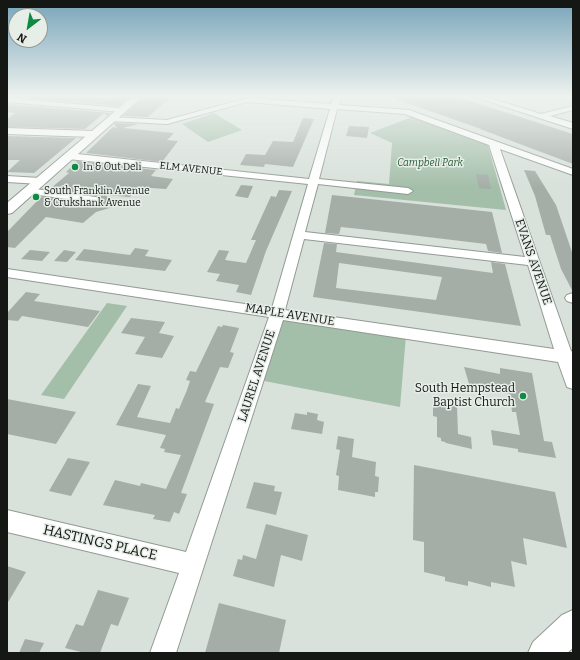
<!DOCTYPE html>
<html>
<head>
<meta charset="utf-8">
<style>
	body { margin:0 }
	#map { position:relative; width:580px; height:660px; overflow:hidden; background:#d8e1da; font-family:Bitter,serif }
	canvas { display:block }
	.frame { position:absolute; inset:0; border:8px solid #141714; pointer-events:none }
	.north { position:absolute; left:8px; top:8px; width:40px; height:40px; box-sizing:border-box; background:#e6eee7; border:1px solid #929893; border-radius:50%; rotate:211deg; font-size:11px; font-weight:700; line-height:16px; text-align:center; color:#141714 }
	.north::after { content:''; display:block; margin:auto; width:14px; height:18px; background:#0f8a45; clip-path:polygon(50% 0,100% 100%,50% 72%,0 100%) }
</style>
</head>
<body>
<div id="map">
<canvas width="580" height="660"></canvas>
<div class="frame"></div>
<div class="north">N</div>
</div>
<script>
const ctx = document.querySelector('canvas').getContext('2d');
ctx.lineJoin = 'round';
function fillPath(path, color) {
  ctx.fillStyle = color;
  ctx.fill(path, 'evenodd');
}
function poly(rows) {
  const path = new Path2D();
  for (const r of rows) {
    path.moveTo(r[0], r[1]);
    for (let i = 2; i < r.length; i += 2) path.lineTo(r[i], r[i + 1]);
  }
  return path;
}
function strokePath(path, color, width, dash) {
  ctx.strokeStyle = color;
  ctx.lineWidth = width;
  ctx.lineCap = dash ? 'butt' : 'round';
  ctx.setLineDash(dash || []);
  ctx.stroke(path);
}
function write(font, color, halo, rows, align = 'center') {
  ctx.font = font + ' Bitter,serif';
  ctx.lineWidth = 3;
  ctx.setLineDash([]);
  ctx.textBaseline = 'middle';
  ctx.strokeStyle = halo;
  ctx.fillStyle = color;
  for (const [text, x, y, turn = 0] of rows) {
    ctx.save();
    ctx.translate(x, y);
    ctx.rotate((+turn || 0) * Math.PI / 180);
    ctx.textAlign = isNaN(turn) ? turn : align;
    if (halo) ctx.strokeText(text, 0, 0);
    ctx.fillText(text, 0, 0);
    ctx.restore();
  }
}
fillPath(poly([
	[214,113,242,130,208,142,182,124],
	[417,115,487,142,506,210,354,195,357,181,389,184,392,143,370,133],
	[107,303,127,306,64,399,41,395],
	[279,315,406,335,400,407,259,380]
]), '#a3bea9');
fillPath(poly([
	[15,96,68,96,113,99,117,96,131,96,119,106,12,97],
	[144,96,172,96,148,117,123,116],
	[390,96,455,96,573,134,573,164,480,129,481,129,390,97],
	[7,104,111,113,107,116,104,113,85,129,7,127,7,119,15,113,7,112],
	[303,118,314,119,293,167,265,164,264,167,240,165,246,154,265,155,273,141,293,142],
	[115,123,138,124,123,128,174,133,167,140,178,141,162,162,86,153,113,127,117,128,114,124],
	[349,126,369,127,367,138,346,136],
	[7,136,76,138,34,173,7,172,20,160,7,160],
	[77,161,156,170,151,176,173,179,166,189,138,187,130,197,106,195,113,207,96,212,83,223,46,217,15,248,7,247,7,232,41,197,96,204,102,201,102,199,96,196,50,189,69,173,66,172],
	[524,170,535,171,556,205,573,255,573,292,561,269,550,235,546,235,535,196],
	[476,174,488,175,491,189,479,188],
	[241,185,253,186,248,198,235,196],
	[279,190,292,191,266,251,251,295,236,292,239,285,216,281,220,274,207,272,219,250,229,251,225,260,246,263,256,240,251,240,271,196,276,197],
	[332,195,492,212,502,253,488,251,486,244,360,229,341,227,339,234,325,233],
	[324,243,337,244,336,252,493,273,491,262,505,264,521,326,313,297],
	[339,263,442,277,436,300,336,288],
	[135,248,149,250,145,256,172,260,165,271,75,260,84,249,130,255],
	[30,250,50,252,42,261,21,259],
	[64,250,76,252,67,262,54,261],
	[26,292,40,294,34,301,100,311,88,327,22,316,18,321,7,320,7,313],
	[131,318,165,322,159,333,174,336,162,358,135,354,145,337,121,333],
	[223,325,239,328,230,352,234,353,228,368,220,367,205,402,214,404,181,493,187,494,179,514,174,512,170,522,153,519,155,515,103,505,115,480,140,486,141,483,166,489,181,455,164,452,165,449,160,448,166,435,116,425,138,384,151,386,137,417,170,423,176,408,179,409,187,390,190,381,186,380,190,371,196,372,218,326,222,327],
	[464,367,500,374,500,368,532,373,544,441,552,442,556,458,518,452,518,449,493,445,491,430,520,435,516,412,512,412,510,394,470,387],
	[433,398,449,401,450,405,457,406,458,434,471,437,472,449,446,443,445,442,441,441,441,438,437,437,437,417,433,416],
	[7,399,76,412,56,444,7,434],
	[307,412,318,414,317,420,324,422,322,434,291,429,295,413,307,415],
	[338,436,354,439,352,457,376,462,375,476,379,477,378,492,375,492,375,497,338,490,339,476,336,475,340,450,336,449],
	[68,458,90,462,71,496,49,491],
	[414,465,555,492,567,548,523,538,527,565,511,561,515,587,491,582,491,587,468,581,468,586,445,581,445,577,424,572,424,542,413,540],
	[254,482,275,486,274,491,282,492,276,515,246,508],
	[266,524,308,535,302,561,281,555,274,587,233,576,238,559,242,560,243,555,256,559],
	[7,566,26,572,7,604],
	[98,590,129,598,118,626,111,624,100,653,85,653,65,648,76,624,83,626],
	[219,603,286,620,279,653,205,653],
	[25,639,44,643,39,653,19,653]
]), '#a5ada7');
const minor = poly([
	[333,96,341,96,339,105,409,110,573,169,573,175,500,149,571,351,573,352,573,389,567,387,558,362,283,320,176,653,150,653,179,573,7,532,7,510,186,552,269,317,7,277,7,269,272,308,308,184,68,159,63,156,68,153,309,179,330,109,247,102,167,124,111,121,107,119,111,117,167,120,247,98,331,104,333,96],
	[337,109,405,114,489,145,525,257,305,232,318,184,408,194,413,191,408,188,319,179,337,109],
	[304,239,528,265,554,349,285,310,304,239],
	[472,96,483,96,541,114,573,106,573,110,550,116,573,123,573,129,472,96],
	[7,98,121,108,125,110,121,112,7,102,7,98],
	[7,128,93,131,97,134,93,137,7,134,7,128],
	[7,176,40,178,45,181,40,184,7,182,7,176],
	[28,188,96,197,101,200,96,203,24,193,23,191,24,189,28,188],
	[573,293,573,303,567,301,565,298,567,295,573,293]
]);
const major = poly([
	[133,96,143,96,12,213,7,214,7,203,133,96],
	[573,610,573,648,567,653,528,653,533,642,562,615,573,610]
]);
strokePath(minor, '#929a94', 2);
strokePath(major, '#929a94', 2);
fillPath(minor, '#fff');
fillPath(major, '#fff');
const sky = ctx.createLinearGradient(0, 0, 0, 188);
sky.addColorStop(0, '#77a4ba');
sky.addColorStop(0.51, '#edf2ee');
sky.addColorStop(1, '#edf2ee00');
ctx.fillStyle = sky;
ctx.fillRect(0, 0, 580, 188);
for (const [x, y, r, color] of [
	[75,167,4,"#0f8a45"],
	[36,197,4,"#0f8a45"],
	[523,396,4,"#0f8a45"]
]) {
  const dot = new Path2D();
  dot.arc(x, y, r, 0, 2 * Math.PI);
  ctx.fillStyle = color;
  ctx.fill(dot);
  strokePath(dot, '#e6eee7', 1.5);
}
write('italic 10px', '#265935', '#e6eee7', [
	["Campbell Park",430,163]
]);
write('10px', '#141714', '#e6eee7', [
	["In & Out Deli",83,167],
	["South Franklin Avenue",44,191],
	["& Crukshank Avenue",44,203]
], 'left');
write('10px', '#141714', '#e6eee7', [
	["ELM AVENUE",191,169,6]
]);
write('12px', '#141714', '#e6eee7', [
	["EVANS AVENUE",533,262,71],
	["MAPLE AVENUE",290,315,9],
	["LAUREL AVENUE",257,376,-72]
]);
write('12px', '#141714', '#e6eee7', [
	["South Hempstead",515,389],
	["Baptist Church",515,403]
], 'right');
write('14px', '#141714', '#e6eee7', [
	["HASTINGS PLACE",100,543,13]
]);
</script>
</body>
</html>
